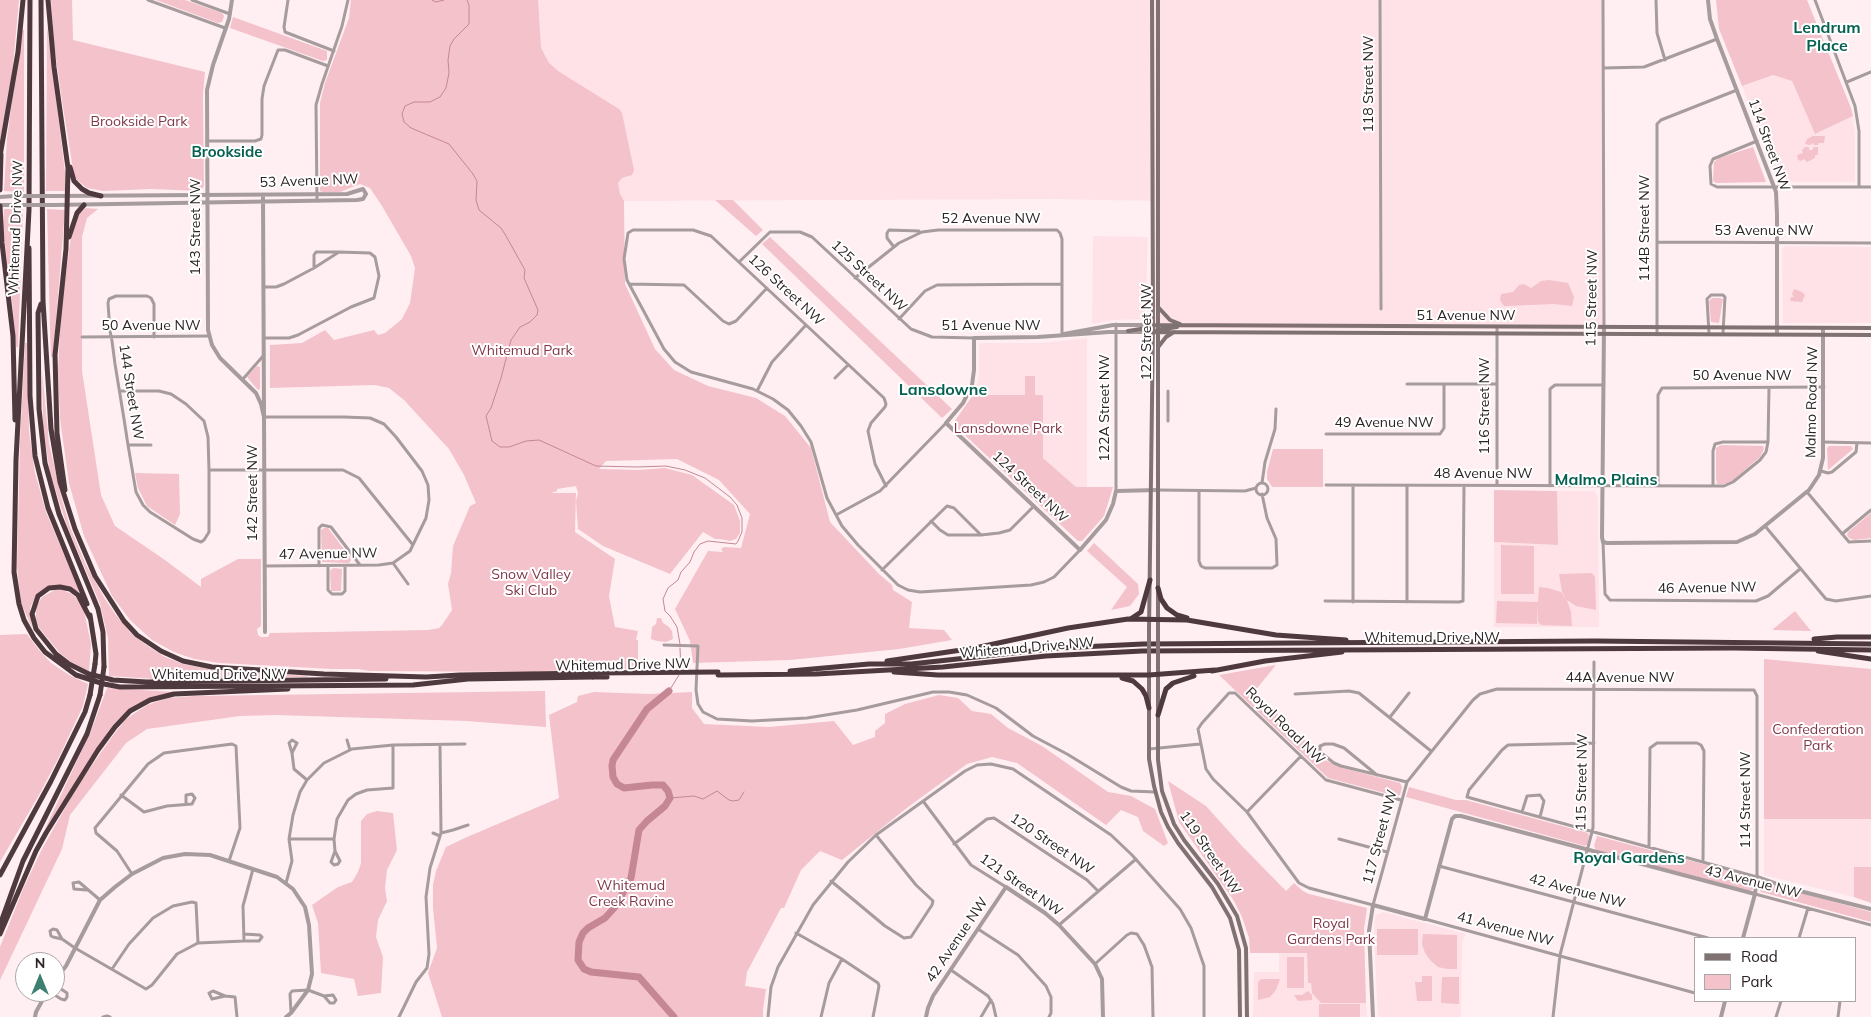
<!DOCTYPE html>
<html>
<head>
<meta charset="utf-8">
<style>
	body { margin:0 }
	#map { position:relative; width:1871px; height:1017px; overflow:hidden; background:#ffeff2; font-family:Mulish,sans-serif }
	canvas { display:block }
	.legend { position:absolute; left:1694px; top:937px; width:162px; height:65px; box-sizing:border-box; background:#fff; border:1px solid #aba7a7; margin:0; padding:6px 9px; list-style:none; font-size:15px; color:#2c2324 }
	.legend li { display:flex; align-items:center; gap:10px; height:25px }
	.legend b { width:25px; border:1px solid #aba7a7 }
	.north { position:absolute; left:15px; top:952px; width:50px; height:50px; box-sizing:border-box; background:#fff; border:1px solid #aba7a7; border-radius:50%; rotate:0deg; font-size:14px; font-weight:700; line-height:20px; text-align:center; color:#2c2324 }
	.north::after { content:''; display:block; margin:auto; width:18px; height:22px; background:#3d7f70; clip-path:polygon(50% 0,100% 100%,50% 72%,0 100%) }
</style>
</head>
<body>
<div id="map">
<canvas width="1871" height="1017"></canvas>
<ul class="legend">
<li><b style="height:6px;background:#807173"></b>Road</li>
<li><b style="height:14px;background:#f4c2cb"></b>Park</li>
</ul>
<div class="north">N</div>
</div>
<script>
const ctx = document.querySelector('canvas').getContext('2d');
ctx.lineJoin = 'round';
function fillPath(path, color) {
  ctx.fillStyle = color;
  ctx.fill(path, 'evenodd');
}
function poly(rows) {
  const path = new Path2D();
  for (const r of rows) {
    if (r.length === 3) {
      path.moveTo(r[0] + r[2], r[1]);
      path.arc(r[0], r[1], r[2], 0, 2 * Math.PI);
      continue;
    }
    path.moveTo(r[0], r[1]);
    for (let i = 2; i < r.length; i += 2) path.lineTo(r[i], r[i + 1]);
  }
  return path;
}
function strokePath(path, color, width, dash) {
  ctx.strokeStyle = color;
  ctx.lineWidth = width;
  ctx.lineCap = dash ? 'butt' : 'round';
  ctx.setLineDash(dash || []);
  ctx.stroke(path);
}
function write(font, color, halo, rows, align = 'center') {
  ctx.font = font + ' Mulish,sans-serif';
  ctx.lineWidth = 4;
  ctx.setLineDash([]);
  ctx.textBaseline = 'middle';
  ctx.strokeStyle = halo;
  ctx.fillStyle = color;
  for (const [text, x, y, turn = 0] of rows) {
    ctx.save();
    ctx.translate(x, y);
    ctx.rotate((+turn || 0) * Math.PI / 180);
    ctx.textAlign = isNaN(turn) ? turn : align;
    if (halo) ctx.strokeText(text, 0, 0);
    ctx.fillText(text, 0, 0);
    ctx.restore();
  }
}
fillPath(poly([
	[527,0,1603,0,1603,330,1155,328,1155,201,1052,199,624,201,514,176],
	[1773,75,1792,81,1815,134,1853,116,1855,136,1855,182,1782,182,1777,180,1742,86],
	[1093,236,1148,237,1145,319,1113,320,1092,324],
	[1785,246,1871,247,1871,323,1783,323,1782,250],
	[1087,338,1087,487,1076,487,1043,458,1043,395,973,395,979,376,979,346,981,343,1042,343],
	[1557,491,1595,491,1598,499,1599,627,1494,627,1494,542,1557,545],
	[1764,819,1871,819,1871,867,1854,867,1854,897,1764,875],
	[1383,912,1466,934,1462,943,1461,1017,1378,1017,1374,935,1375,916],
	[1279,953,1307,953,1308,982,1311,983,1321,1003,1366,1003,1367,1017,1253,1017,1254,972,1279,972]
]), '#fee2e7');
fillPath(poly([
	[0,0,19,0,12,76,0,142],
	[51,0,72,0,73,40,205,72,203,95,204,186,201,191,151,189,103,191,87,188,77,180,74,175,62,101,54,44],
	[156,0,185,0,222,13,224,16,222,22,218,23],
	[351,0,538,0,541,48,549,63,558,71,619,109,622,113,634,170,632,175,622,178,618,183,620,194,624,201,625,284,655,349,674,370,708,386,756,398,785,416,811,448,830,522,879,574,892,585,893,590,912,602,909,628,944,630,952,640,899,649,790,660,693,663,690,641,675,609,708,551,723,552,721,549,724,547,741,548,750,514,719,480,677,459,606,461,599,469,639,470,665,468,692,475,734,505,740,521,740,533,736,539,730,541,720,539,715,539,703,532,670,574,603,546,578,529,576,501,578,493,576,486,557,489,557,491,551,493,576,493,575,532,615,559,609,596,615,627,638,631,636,640,638,640,638,669,539,671,534,672,369,671,358,669,332,669,220,663,194,659,174,652,152,640,130,620,112,596,84,536,69,483,60,419,58,369,61,309,71,237,77,216,86,208,98,209,87,218,82,237,82,371,101,495,115,526,165,560,201,587,201,579,238,559,261,559,261,626,257,629,258,635,261,637,268,637,270,633,428,630,439,628,442,625,452,610,448,584,451,573,453,546,470,506,476,503,464,475,449,449,404,400,389,388,375,385,270,388,270,345,302,343,325,330,334,340,374,330,378,335,385,333,402,319,410,303,415,268,411,256,382,206,370,188,360,184,340,192,323,192,320,191,320,103,325,83,349,18],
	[1716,0,1807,0,1851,108,1853,116,1815,134,1792,81,1773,75,1742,86,1719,29],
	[233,17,327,51,327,60,323,61,230,28],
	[47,25,65,172,65,191,46,191],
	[22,30,24,30,24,192,4,191,7,138],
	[1813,136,1825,136,1824,143,1818,143,1818,145,1814,145,1813,143,1810,145,1805,144,1807,139],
	[1753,147,1766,182,1716,183,1713,181,1714,162,1719,158],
	[1805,147,1809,147,1809,150,1812,150,1814,147,1818,147,1818,155,1815,155,1815,158,1807,162,1804,159,1801,161,1798,160,1797,155,1803,153,1802,150],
	[715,200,733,200,763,230,756,236],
	[4,209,23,209,18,347,16,347,13,310,3,228],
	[47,209,65,210,53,357,51,357,50,330],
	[770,237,952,409,942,418,762,244],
	[1549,280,1568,283,1574,297,1572,306,1554,304,1507,306,1504,306,1500,300,1501,294,1513,292,1519,285,1524,284,1531,288,1541,281],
	[1794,289,1802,292,1805,295,1802,302,1790,301,1791,297,1794,297,1792,294],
	[1712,298,1720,298,1723,299,1719,323,1711,322,1709,301],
	[25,343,27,343,29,432,35,473,46,512,80,592,61,585,37,594,30,608,32,628,21,603,17,567,20,442],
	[257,366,260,367,260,389,258,390,247,377],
	[42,369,49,443,62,500,70,527,86,565,105,599,116,615,130,632,146,645,165,657,183,664,213,670,307,676,307,677,155,679,109,676,108,638,100,604,67,526,50,473,43,426],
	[1025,376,1035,376,1035,395,1043,395,1043,458,1076,487,1113,487,1104,516,1082,541,1078,541,954,425,954,422,973,395,1025,395],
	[1721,445,1763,446,1764,449,1760,457,1731,482,1724,484,1717,484,1716,478,1716,448],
	[1829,446,1851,446,1853,449,1828,470,1827,448],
	[1273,449,1323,449,1323,487,1272,487,1267,479,1267,472],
	[135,473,179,474,180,514,175,525,147,506,138,488],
	[1494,490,1557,491,1558,545,1494,542],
	[1871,513,1871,538,1854,540,1849,538,1847,535,1848,532],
	[324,528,328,528,350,557,351,560,349,563,322,562,321,530],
	[1094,543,1138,584,1139,594,1130,606,1111,610,1127,587,1087,551],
	[1501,545,1534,546,1534,594,1501,594],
	[333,568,342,569,341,591,331,591,330,571],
	[1592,573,1595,577,1596,610,1576,606,1567,600,1571,612,1572,626,1541,625,1538,622,1538,604,1537,624,1496,623,1497,601,1538,602,1539,587,1548,588,1561,592,1567,600,1562,592,1559,574],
	[55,590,62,590,72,594,79,601,84,611,91,644,89,671,71,662,60,653,39,628,36,619,36,607,42,597],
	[1795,611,1811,631,1772,630],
	[657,618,661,618,663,623,669,627,672,631,673,639,666,642,657,641,651,639,652,627,656,624],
	[27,634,39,650,51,663,71,676,88,684,83,706,60,755,39,795,0,862,0,635],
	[1764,659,1871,669,1871,819,1764,819],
	[1276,665,1254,692,1327,761,1343,768,1400,783,1402,787,1400,795,1396,796,1328,778,1219,675],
	[107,688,175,692,155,696,133,707,100,744,43,833,91,731],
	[545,691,546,727,466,721,275,715,240,716,147,729,126,743,70,815,62,849,0,980,0,947,23,889,42,849,78,785,114,734,126,719,147,705,168,698,194,696],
	[594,692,650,694,692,692,692,708,704,724,769,727,834,721,853,745,875,737,875,731,885,723,885,714,905,704,939,695,958,698,972,711,991,714,1008,728,1042,746,1108,792,1131,796,1155,809,1168,843,1164,846,1143,831,1138,817,1121,810,1106,825,1017,763,992,757,967,764,908,807,842,860,820,851,801,870,784,908,781,908,747,972,745,986,766,989,763,1010,763,1017,442,1017,428,973,437,948,433,908,433,885,436,871,446,847,467,837,559,798,549,715,577,702,578,696],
	[1168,781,1206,806,1242,846,1286,891,1294,883,1303,891,1309,894,1367,908,1364,929,1366,1003,1321,1003,1312,993,1311,983,1308,983,1307,953,1250,953,1249,938,1242,917,1234,901,1179,822],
	[1409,787,1456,800,1466,800,1588,833,1589,836,1588,844,1585,846,1406,797],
	[377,811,393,813,397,850,387,870,385,888,387,901,378,920,376,937,383,957,381,993,358,996,354,979,321,973,318,923,312,905,338,887,352,882,358,872,361,863,361,821,367,814],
	[1597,836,1752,877,1755,880,1753,889,1750,891,1596,850,1594,846],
	[1854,867,1871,867,1871,903,1854,897],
	[1765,883,1871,912,1871,922,1761,892,1760,891,1760,887],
	[1377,929,1418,929,1418,955,1377,955],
	[1423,934,1457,935,1457,969,1447,969,1438,967,1431,961,1425,953,1422,944],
	[1287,957,1304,957,1304,988,1287,988],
	[1422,976,1432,976,1432,1001,1417,1001,1415,982,1422,982],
	[1442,977,1459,977,1459,1004,1441,1003],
	[1261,979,1280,979,1276,990,1270,997,1258,1000,1258,982],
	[1308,991,1312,995,1312,1000,1298,1001,1294,995,1302,995],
	[1319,1004,1360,1004,1360,1017,1319,1017]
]), '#f4c2cb');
strokePath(poly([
	[432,0,436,2,444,0],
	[467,0,469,5,469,24,454,39,450,46,448,60,449,73,446,88,440,97,430,102,414,102,405,106,402,114,404,122,411,128,449,144,473,174,477,181,476,200,479,210,501,228,506,236,525,270,524,278,538,310,537,315,530,322,520,327,511,340,501,378,491,408,486,416,492,441,500,447,509,447,526,441,539,440,596,466,637,467,666,466,685,470,705,478,730,497,737,505,742,518,742,532,738,541,736,544,708,541,700,544,694,552,690,562,681,572,678,580,668,588,663,599,665,611,670,616,677,627,680,644],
	[680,648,681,671],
	[669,691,679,675],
	[670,798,694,796,703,799,717,791,729,800,733,801,739,800,744,792]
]), '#c48793', 1);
strokePath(poly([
	[669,691,647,709,613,760,612,766,613,777,617,784,624,788,652,785,663,785,668,791,670,798,665,806,647,821,639,830,631,878,615,907,605,918,588,928,583,933,579,942,578,960,584,969,591,972,639,977,674,1017]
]), '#c48793', 7);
strokePath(poly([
	[148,0,225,28],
	[192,0,230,14],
	[288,0,284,27,285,32,334,51],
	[1380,0,1381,309],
	[1603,0,1604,327],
	[1656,0,1657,33,1665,60],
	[1815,0,1855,106,1859,131,1859,187],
	[1604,68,1644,67,1717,39],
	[1847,82,1871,72],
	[207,141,255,141,261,139,262,135,262,99,264,86,278,50,285,50,328,66],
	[1757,141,1713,159,1710,166,1711,184,1717,187,1871,187],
	[317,201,316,105,322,84,342,26,348,0],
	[1657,242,1871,243],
	[894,247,887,238,887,233,889,230,919,231],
	[739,262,770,232,800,232,812,237,911,329,932,337,974,338],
	[314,268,314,255,316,252,338,252],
	[855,278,899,243,922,232,938,230,1057,230,1060,233,1062,239,1062,335],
	[629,284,684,285,723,321,729,324,736,321,767,288],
	[264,287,276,287,284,284,314,268,339,252,370,253,375,257,379,276,374,298,351,307,298,335,289,338,264,338],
	[899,319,925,291,937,285,1062,284],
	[1657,333,1657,124,1661,120,1737,90],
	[1709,333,1707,299,1711,295,1723,295,1725,297,1723,333],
	[82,337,209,336],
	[835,378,848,365],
	[243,379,264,355],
	[1407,384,1497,384],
	[120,391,159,391,171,394,186,404,204,421,208,437,209,470,209,532,204,540,201,542,193,539,150,512,143,505,136,492,128,445,124,419,115,364,112,341,110,331,108,303,109,299,116,296,147,296,151,298,154,304,154,337],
	[757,391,772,362,806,325],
	[264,417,344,417,370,418,384,424,396,437,422,471,428,485,429,500,426,518,410,551,393,563,379,565,265,566],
	[1168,421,1168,391],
	[1326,434,1440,434,1444,428,1444,384],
	[1823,442,1871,443],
	[128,445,151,445],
	[209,470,343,470,359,478,413,545],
	[1821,471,1828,473,1832,472,1856,452,1857,443],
	[1262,483,1265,462,1275,429,1276,409],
	[1262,489,6],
	[1326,485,1724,486,1733,482,1760,460,1766,452,1768,442,1769,388],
	[1497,485,1497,327],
	[886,486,875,464,868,431,871,423,885,407,886,404,884,398,711,236,693,230,633,230,628,233,624,259,627,280,664,349,675,362,691,372,753,389,773,399,788,410,801,426,811,442,827,498,842,526,858,545,898,585,908,590,920,592,1031,585,1044,582,1054,577,1080,550],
	[1550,486,1550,389,1555,385,1603,385],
	[1658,486,1658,395,1662,388,1824,387],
	[1713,486,1713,451,1715,444,1723,442,1768,442],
	[1158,490,1245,491,1256,488],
	[1116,491,1116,324],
	[1199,491,1199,561,1201,566,1205,568,1272,568,1277,565,1276,539,1267,518,1262,494],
	[1807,492,1849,542,1871,541],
	[836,515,880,491,946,423],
	[931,521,940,530,948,535,981,535],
	[1765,526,1826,599,1836,601,1871,596],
	[1842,534,1871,510],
	[1603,542,1605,594,1610,600,1756,601,1768,596,1800,569],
	[393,563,408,584],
	[319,566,319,528,322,525,331,527,360,565],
	[328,566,328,590,332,594,342,594,345,591,345,566],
	[882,570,947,506,954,508,981,535,999,533,1010,530,1034,506],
	[1325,601,1459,602,1463,601,1464,486],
	[1353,602,1353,485],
	[1407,602,1407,485],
	[664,645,698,646,696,690,698,704,703,712,717,719,752,721,807,718,857,710,933,692,949,692,967,695,996,708,1033,736,1067,754,1121,787,1131,791,1155,792],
	[1295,694,1349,691,1359,693,1431,751],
	[1390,717,1409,693],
	[347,740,350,750],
	[1149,749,1200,744],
	[292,753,289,743,292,740,297,743,292,753,294,769,307,780],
	[1377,775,1344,748,1333,744,1325,744,1320,746,1320,752,1334,763,1341,766,1407,782],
	[121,795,144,812,167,806,192,804,195,798,192,794,186,795,186,804],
	[1401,800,1326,780,1235,693,1229,693,1202,723,1198,729,1206,769,1213,779,1247,812,1299,883,1309,888,1373,905,1407,782,1473,700,1480,694,1497,689,1754,690,1757,696,1757,877,1467,797,1469,790,1502,750,1508,745,1594,743],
	[923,801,971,865,1006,887],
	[1247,812,1301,756],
	[1522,812,1527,796,1540,795,1544,801,1540,817],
	[433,833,440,836],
	[441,833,453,830,468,825],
	[289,839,334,839,337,819,348,800,356,794,367,790,393,788,393,745],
	[334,839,335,851,331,862,334,865,338,864,340,861,335,851],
	[1339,839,1387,852],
	[954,844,987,819,994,818,1087,880,1098,891],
	[1649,847,1650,748,1657,743,1697,743,1701,745,1704,751,1703,861],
	[1439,866,1708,938],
	[132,874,117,851,96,833,95,828,148,764,164,753,232,744,236,746,240,828,229,861],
	[831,881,885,926,904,938,911,937,932,905,933,901,916,885,876,835],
	[286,883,292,861,289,839,293,815,300,792,307,780,324,763,352,749,393,745,465,744],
	[87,890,74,889,73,883,79,882,100,900],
	[1755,894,1871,925],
	[1425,919,1695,993],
	[1059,925,1136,859],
	[978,929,1018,955,1046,986,1051,997,1051,1013,1049,1017],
	[796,933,842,959,878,983,879,986,873,1017],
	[1799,938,1808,908],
	[62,939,53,937,51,936,50,931,53,929,57,930,62,939,75,948,146,989,152,985,177,954,198,943,244,941,243,906,253,869],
	[244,941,259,941,262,937,260,935,244,934],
	[1095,964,1127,935,1131,933,1137,934,1144,945,1152,967,1153,1017],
	[112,969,129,944,153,918,173,906,192,902,196,903,198,943],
	[951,970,988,996,993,1004,996,1017],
	[50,992,61,999,65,1000,67,997,67,993,55,985],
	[225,996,213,991,209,993,212,999,225,996,235,997,237,1017],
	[291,1012,290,994,292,991,308,990,324,996,330,1003,334,1003,336,1000,333,995,324,996],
	[103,1017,107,1016,110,1017],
	[399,1017,416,982,427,968,429,954,426,897,430,868,441,833,440,745],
	[768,1017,771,987,778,967,813,905,848,862,876,835,965,771,977,765,991,764,1013,769,1111,835,1132,855,1180,909,1191,928,1204,966,1204,1017],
	[821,1017,829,983,842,959],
	[981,1017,991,1000],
	[1553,1017,1560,955,1593,828,1594,662],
	[1776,1017,1781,1001],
	[1838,1017,1840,1001]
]), '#a69b9d', 3);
strokePath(poly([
	[232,0,229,19,213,65,207,90,208,330,212,345,220,358,256,393,261,404,264,417],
	[1708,0,1710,19,1717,39,1776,192,1777,215,1777,334],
	[263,195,265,632],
	[0,197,14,196],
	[0,205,14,205],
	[53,205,357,200,363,199,366,194,363,189,347,194,54,196],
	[1604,327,1602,537,1603,542,1607,543,1737,542,1755,534,1809,490,1819,475,1823,458,1823,328],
	[1152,332,1109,332,1038,337,974,338,974,370,972,385,963,403,946,423,1080,550,1106,520,1113,504,1116,491,1158,490],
	[1064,334,1113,325,1153,325],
	[1743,938,1755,894,1757,877,1788,888,1871,909],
	[55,980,66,966,100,900,115,887,132,874,163,858,185,854,210,855,277,877,293,889,305,907,309,925,312,974,308,990,291,1013,286,1017],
	[35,1017,36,1012,47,992],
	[926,1017,928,1008,933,996,1006,887,1045,913,1059,925,1095,964,1102,979,1103,1017],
	[1373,1017,1369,931,1373,905,1425,919,1452,819,1455,816,1461,816,1755,894],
	[1721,1017,1725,1001]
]), '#a69b9d', 4);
strokePath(poly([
	[1158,0,1158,630],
	[1158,307,1170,320,1180,324],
	[1153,325,1871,328],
	[1157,330,1177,327],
	[1128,331,1153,327],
	[1152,332,1871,335],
	[1159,346,1166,337,1174,332],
	[1149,629,1153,325,1152,0],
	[1149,662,1149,759,1154,786,1161,812,1168,827,1178,843,1212,887,1230,918,1239,950,1240,1017],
	[1158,663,1158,760,1162,791,1174,824,1184,840,1218,884,1237,916,1246,948,1247,1017]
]), '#807173', 4);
strokePath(poly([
	[30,0,29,210,16,460,14,572,19,604,24,620,34,638,45,652,76,675,104,684,120,687,413,685,468,679,593,677],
	[41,0,43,301,51,429,60,482,75,529,95,576,124,621,137,635,161,651,183,661,212,667,324,674,426,677,460,675,593,673],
	[48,0,54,67,68,168,66,249,55,355,57,433,65,490],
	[0,156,18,52,23,0],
	[70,167,74,181,82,189,89,193,101,196],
	[0,190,1,154],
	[0,206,2,243,13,336,15,420],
	[69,237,77,213,84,205],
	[29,248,30,396,35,456,48,508,87,604],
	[41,304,38,313,39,409,45,463,59,514,98,609,103,632,104,667],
	[1158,588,1161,599,1167,608,1177,615,1187,618],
	[90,615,96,654,95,664],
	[90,618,78,595,70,589,60,587,49,588,38,596,32,614,36,629,56,654,69,664,89,674,113,680,147,682,386,679],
	[1132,618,1141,612,1150,580],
	[1814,639,1837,637,1871,637],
	[1818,651,1871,659],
	[887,661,975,648,1068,628,1128,619,1187,620,1276,635,1346,640],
	[790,671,869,664,911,664,1059,648,1143,644,1595,641,1871,644],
	[1212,671,1265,661,1342,652],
	[894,672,938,675,1149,675,1215,670],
	[718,675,816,674,943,667,1046,656,1142,651,1733,648,1871,650],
	[1122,678,1133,681,1142,689,1146,696,1149,708],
	[1158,715,1166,689,1173,683,1194,676],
	[0,875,51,781,85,712,90,695],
	[0,925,23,861,87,734,100,695],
	[0,934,36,851,46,833,98,750,115,727,130,711,150,700,174,694,288,689]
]), '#4e3a3e', 5);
strokePath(poly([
	[14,196,54,196],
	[14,205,53,205]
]), '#a69b9d', 4);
strokePath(poly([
	[1149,629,1149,662],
	[1158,630,1158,663]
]), '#807173', 4);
strokePath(poly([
	[593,673,718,672],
	[593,677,607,677],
	[90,695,95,664],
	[100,695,104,667]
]), '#4e3a3e', 5);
write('14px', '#2c2324', '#fff', [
	["118 Street NW",1369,84,-90],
	["114 Street NW",1769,145,70],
	["53 Avenue NW",309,181,-2],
	["52 Avenue NW",991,219],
	["143 Street NW",196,227,-90],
	["Whitemud Drive NW",16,228,-88],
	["114B Street NW",1645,228,-90],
	["53 Avenue NW",1764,231],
	["125 Street NW",869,276,43],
	["126 Street NW",786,290,43],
	["115 Street NW",1592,298,-89],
	["51 Avenue NW",1466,316],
	["50 Avenue NW",151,326],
	["51 Avenue NW",991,326],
	["122 Street NW",1147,332,-90],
	["50 Avenue NW",1742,376],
	["144 Street NW",131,392,81],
	["Malmo Road NW",1812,402,-89],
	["116 Street NW",1485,406,-90],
	["122A Street NW",1105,408,-90],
	["49 Avenue NW",1384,423],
	["48 Avenue NW",1483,474],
	["124 Street NW",1030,487,43],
	["142 Street NW",253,493,-90],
	["47 Avenue NW",328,554,-1],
	["46 Avenue NW",1707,588,-1],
	["Whitemud Drive NW",1432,638],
	["Whitemud Drive NW",1027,648,-5],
	["Whitemud Drive NW",623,665,-1],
	["Whitemud Drive NW",219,675],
	["44A Avenue NW",1620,678],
	["Royal Road NW",1285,726,44],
	["115 Street NW",1582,782,-89],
	["114 Street NW",1746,800,-90],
	["117 Street NW",1380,837,-75],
	["120 Street NW",1052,844,34],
	["119 Street NW",1210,853,56],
	["43 Avenue NW",1753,882,14],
	["121 Street NW",1021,885,35],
	["42 Avenue NW",1577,891,15],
	["41 Avenue NW",1505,929,15],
	["42 Avenue NW",957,940,-56]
]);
write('14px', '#813649', '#fff', [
	["Brookside Park",139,122],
	["Whitemud Park",522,351],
	["Lansdowne Park",1008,429],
	["Snow Valley",531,575],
	["Ski Club",531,591],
	["Confederation",1818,730],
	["Park",1818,746],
	["Whitemud",631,886],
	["Creek Ravine",631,902],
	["Royal",1331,924],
	["Gardens Park",1331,940]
]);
write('bold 15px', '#066151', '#fff', [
	["Brookside",227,152]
]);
write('bold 16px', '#066151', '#fff', [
	["Lendrum",1827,28],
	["Place",1827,46],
	["Lansdowne",943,390],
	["Malmo Plains",1606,480],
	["Royal Gardens",1629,858]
]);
</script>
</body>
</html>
